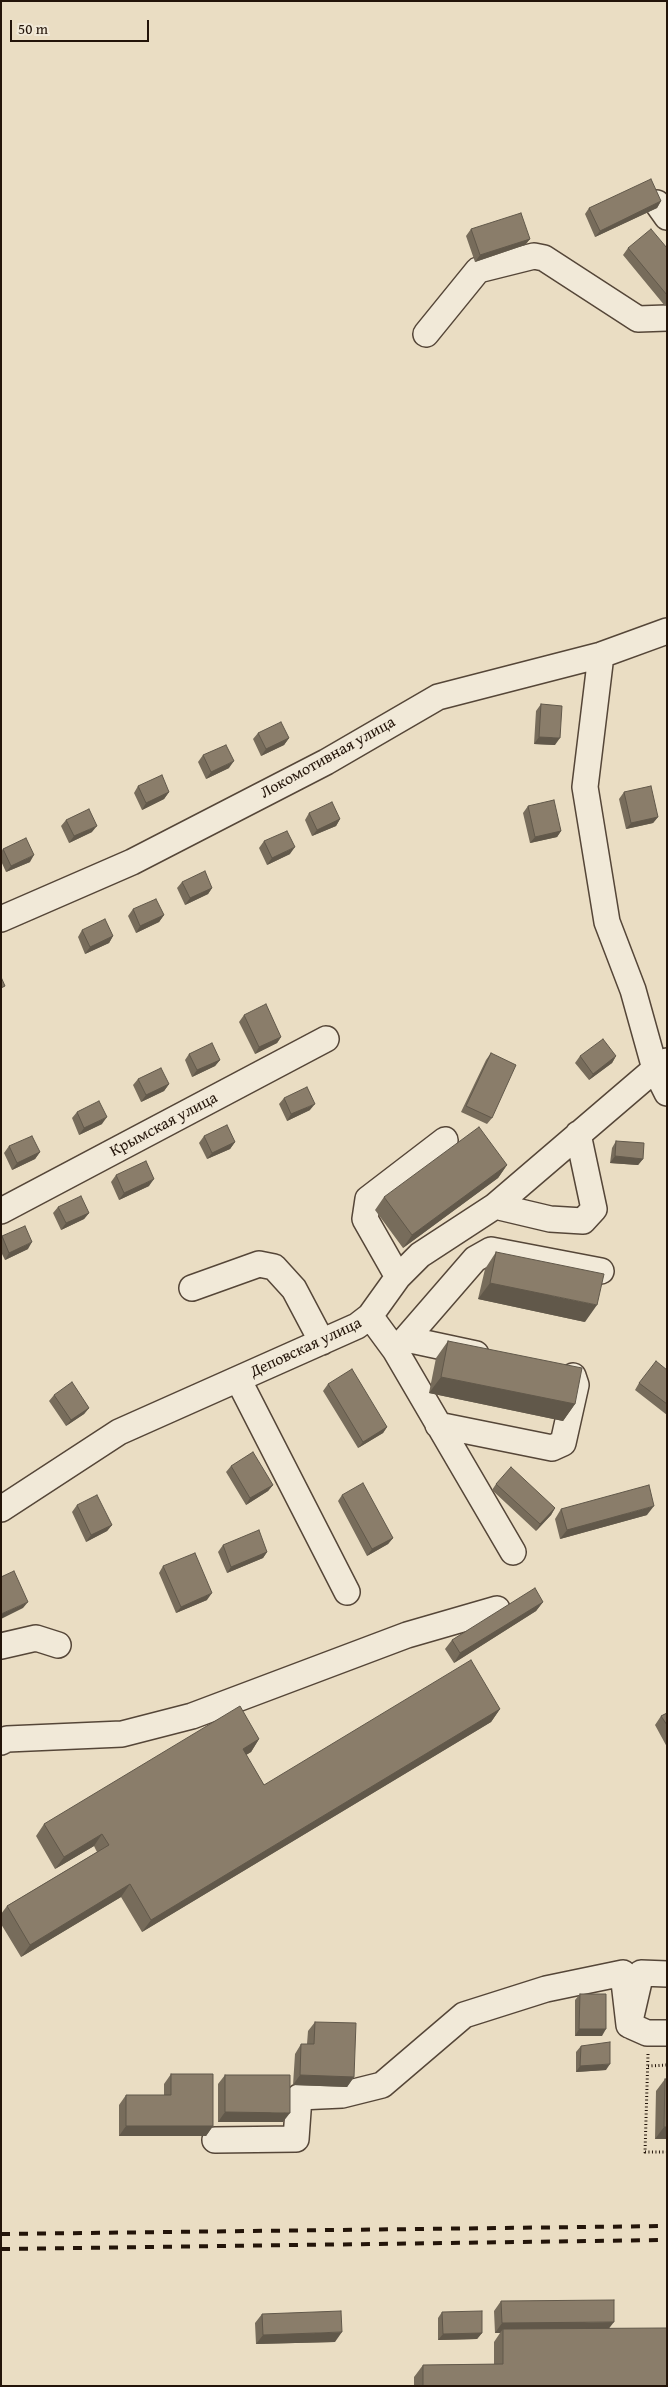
<!DOCTYPE html>
<html>
<head>
<meta charset="utf-8">
<style>
	body { margin:0 }
	#map { position:relative; width:668px; height:2387px; overflow:hidden; background:#eaddc3; font-family:"Gentium Book Plus",serif }
	canvas { display:block }
	.frame { position:absolute; inset:0; border:2px solid #231409; pointer-events:none }
	.scale { position:absolute; left:10px; top:20px; width:139px; height:22px; box-sizing:border-box; border:2px solid #231409; border-top:0; padding-left:6px; font-size:15px; line-height:18px; white-space:nowrap; color:#231409; -webkit-text-stroke:4px #f1e9d8; paint-order:stroke }
</style>
</head>
<body>
<div id="map">
<canvas width="668" height="2387"></canvas>
<div class="frame"></div>
<div class="scale">50 m</div>
</div>
<script>
const ctx = document.querySelector('canvas').getContext('2d');
ctx.lineJoin = 'round';
function poly(rows) {
  const path = new Path2D();
  for (const r of rows) {
    path.moveTo(r[0], r[1]);
    for (let i = 2; i < r.length; i += 2) path.lineTo(r[i], r[i + 1]);
  }
  return path;
}
function strokePath(path, color, width, dash) {
  ctx.strokeStyle = color;
  ctx.lineWidth = width;
  ctx.lineCap = dash ? 'butt' : 'round';
  ctx.setLineDash(dash || []);
  ctx.stroke(path);
}
function fillPath(path, color) {
  ctx.fillStyle = color;
  ctx.fill(path, 'evenodd');
}
function write(font, color, halo, rows, align = 'center') {
  ctx.font = font + ' "Gentium Book Plus",serif';
  ctx.lineWidth = 5;
  ctx.setLineDash([]);
  ctx.textBaseline = 'middle';
  ctx.strokeStyle = halo;
  ctx.fillStyle = color;
  for (const [text, x, y, turn = 0] of rows) {
    ctx.save();
    ctx.translate(x, y);
    ctx.rotate((+turn || 0) * Math.PI / 180);
    ctx.textAlign = isNaN(turn) ? turn : align;
    if (halo) ctx.strokeText(text, 0, 0);
    ctx.fillText(text, 0, 0);
    ctx.restore();
  }
}
const minor = poly([
	[657,203,667,217],
	[426,334,478,270,534,256,544,258,638,319,667,318],
	[601,655,585,787,607,922,633,990,655,1069,667,1093],
	[1,919,132,862,326,762,438,697,601,655,667,631],
	[495,1206,550,1219,583,1221,594,1209,578,1134],
	[1,1211,326,1039],
	[398,1277,365,1219,368,1199,445,1140],
	[192,1288,259,1264,274,1267,294,1289,322,1342],
	[370,1316,395,1350,513,1552],
	[406,1339,476,1354],
	[397,1349,475,1259,491,1250,601,1271],
	[238,1379,347,1592],
	[438,1425,552,1448,563,1443,576,1385,573,1376],
	[1,1509,119,1432,357,1326,370,1316,398,1277,420,1255,495,1206,655,1069,667,1061],
	[1,1646,36,1638,58,1645],
	[1,1742,7,1739,122,1734,192,1716,407,1635,497,1609],
	[667,1974,641,1973,629,2025,647,2033,667,2033],
	[215,2140,296,2139,299,2097,342,2095,382,2085,464,2015,546,1989,623,1973,629,2025]
]);
strokePath(minor, '#554638', 28);
strokePath(poly([
	[648,2054,645,2152,667,2152],
	[648,2066,667,2065]
]), '#231409', 3, [1, 2.5]);
strokePath(minor, '#f1e9d8', 25);
strokePath(poly([
	[1,2234,667,2226],
	[1,2249,667,2240]
]), '#231409', 4, [9, 9]);
fillPath(poly([
	[661,201,657,208,595,237,585,214,589,208],
	[471,229,530,239,525,245,475,262,466,236],
	[628,248,667,248,667,304,665,306,623,255],
	[541,704,555,745,534,744,536,711],
	[258,733,289,738,284,745,261,756,253,739],
	[203,755,229,768,206,779,198,762],
	[138,786,169,792,164,799,142,810,134,793],
	[624,792,658,817,653,823,626,829,619,799],
	[528,806,561,831,557,837,530,843,523,813],
	[309,813,340,819,336,826,312,836,305,820],
	[66,820,92,832,69,843,61,826],
	[264,841,290,854,267,865,259,848],
	[3,849,30,862,6,872,1,861,1,852],
	[182,882,212,888,208,894,185,905,177,888],
	[133,909,164,915,159,922,136,933,128,916],
	[82,930,113,936,109,943,85,954,78,937],
	[244,1015,281,1037,277,1043,255,1054,239,1022],
	[491,1053,492,1118,487,1124,461,1112,486,1060],
	[189,1054,220,1060,215,1066,192,1077,185,1060],
	[580,1056,616,1056,612,1063,589,1080,575,1063],
	[138,1079,169,1084,164,1091,141,1102,133,1085],
	[284,1098,310,1110,287,1121,279,1104],
	[77,1112,102,1124,79,1135,72,1118],
	[204,1136,235,1142,230,1149,207,1159,199,1143],
	[616,1141,643,1159,638,1165,610,1163,612,1148],
	[9,1146,40,1152,35,1159,12,1170,4,1153],
	[507,1165,498,1178,403,1248,375,1210,384,1197],
	[116,1175,149,1186,119,1200,111,1182],
	[58,1207,89,1213,84,1219,61,1230,53,1213],
	[2,1236,28,1249,5,1260,1,1252],
	[496,1252,585,1322,478,1299,485,1269],
	[448,1341,575,1404,563,1421,429,1393,436,1358],
	[667,1370,667,1415,635,1390,639,1383],
	[328,1384,387,1427,383,1433,358,1448,323,1391],
	[54,1395,89,1408,84,1414,66,1426,49,1401],
	[231,1466,273,1485,268,1491,246,1505,226,1472],
	[496,1484,555,1508,551,1515,536,1531,492,1490],
	[342,1495,393,1538,388,1544,367,1556,338,1501],
	[77,1505,112,1525,107,1531,86,1542,72,1512],
	[561,1509,647,1515,560,1539,555,1519],
	[223,1545,267,1552,263,1558,227,1573,218,1552],
	[163,1566,207,1600,176,1613,159,1573],
	[543,1602,536,1611,454,1663,445,1649,452,1640],
	[500,1709,491,1722,142,1932,121,1897,21,1957,1,1924,1,1914,7,1906,97,1852,94,1846,55,1869,36,1836,44,1824,259,1739,251,1752,246,1755,264,1785],
	[667,1713,667,1747,655,1725,661,1716],
	[580,1994,602,2036,575,2036,575,2000],
	[315,2022,354,2077,347,2087,293,2085,295,2054,301,2044,307,2044,308,2031],
	[581,2046,606,2070,576,2072,576,2052],
	[171,2074,213,2126,206,2136,119,2136,119,2105,126,2095,164,2095,164,2084],
	[225,2075,283,2122,218,2122,218,2084],
	[665,2079,667,2139,655,2139,656,2091],
	[501,2301,609,2328,667,2386,414,2386,414,2377,423,2365,494,2364,494,2342,500,2333,495,2333,494,2311],
	[442,2312,482,2333,477,2339,438,2340,438,2318],
	[262,2314,335,2342,256,2344,255,2323]
]), '#776c5b');
fillPath(poly([
	[661,201,657,208,595,237,600,231],
	[530,239,525,245,475,262,480,255],
	[539,737,560,738,555,745,534,744],
	[289,738,284,745,261,756,266,749],
	[234,761,229,768,206,779,211,772],
	[169,792,164,799,142,810,146,803],
	[658,817,653,823,626,829,631,823],
	[340,819,336,826,312,836,317,830],
	[97,826,92,832,69,843,74,836],
	[561,831,557,837,530,843,535,837],
	[295,847,290,854,267,865,272,858],
	[34,855,30,862,6,872,11,866],
	[212,888,208,894,185,905,190,898],
	[164,915,159,922,136,933,140,926],
	[113,936,109,943,85,954,90,947],
	[281,1037,277,1043,255,1054,259,1047],
	[616,1056,612,1063,589,1080,593,1074],
	[220,1060,215,1066,192,1077,197,1070],
	[169,1084,164,1091,141,1102,146,1095],
	[315,1104,310,1110,287,1121,291,1114],
	[107,1117,102,1124,79,1135,84,1128],
	[235,1142,230,1149,207,1159,212,1153],
	[40,1152,35,1159,12,1170,17,1163],
	[615,1156,643,1159,638,1165,610,1163],
	[507,1165,498,1178,403,1248,412,1235],
	[154,1179,149,1186,119,1200,124,1193],
	[89,1213,84,1219,61,1230,66,1223],
	[32,1242,28,1249,5,1260,9,1253],
	[490,1283,597,1305,585,1322,478,1299],
	[441,1377,575,1404,563,1421,429,1393],
	[89,1408,84,1414,66,1426,71,1420],
	[387,1427,383,1433,358,1448,363,1442],
	[273,1485,268,1491,246,1505,250,1498],
	[654,1506,647,1515,560,1539,567,1530],
	[555,1508,551,1515,536,1531,540,1524],
	[112,1525,107,1531,86,1542,91,1535],
	[393,1538,388,1544,367,1556,372,1549],
	[267,1552,263,1558,227,1573,231,1567],
	[212,1593,207,1600,176,1613,181,1607],
	[28,1602,23,1608,1,1619,1,1614],
	[543,1602,536,1611,454,1663,460,1653],
	[500,1709,491,1722,142,1932,151,1920],
	[259,1739,251,1752,234,1762,243,1749],
	[102,1834,94,1846,55,1869,64,1857],
	[130,1884,121,1897,21,1957,30,1945],
	[579,2029,606,2029,602,2036,575,2036],
	[610,2064,606,2070,576,2072,580,2066],
	[300,2075,354,2077,347,2087,293,2085],
	[225,2112,290,2113,283,2122,218,2122],
	[126,2126,213,2126,206,2136,119,2136],
	[664,2127,667,2127,667,2139,655,2139],
	[614,2322,607,2331,503,2329,500,2333,495,2333,502,2323],
	[342,2332,335,2342,256,2344,263,2335],
	[482,2333,477,2339,438,2340,443,2334]
]), '#61584a');
const building = poly([
	[651,179,661,201,600,231,589,208,651,179],
	[521,213,530,239,480,255,471,229,521,213],
	[651,229,667,248,667,295,628,248,651,229],
	[541,704,562,706,560,738,539,737,541,704],
	[281,722,289,738,266,749,258,733,281,722],
	[226,745,234,761,211,772,203,755,226,745],
	[162,775,169,792,146,803,138,786,162,775],
	[651,786,658,817,631,823,624,792,651,786],
	[554,800,561,831,535,837,528,806,554,800],
	[332,802,340,819,317,830,309,813,332,802],
	[89,809,97,826,74,836,66,820,89,809],
	[287,831,295,847,272,858,264,841,287,831],
	[26,838,34,855,11,866,3,849,26,838],
	[205,871,212,888,190,898,182,882,205,871],
	[156,899,164,915,140,926,133,909,156,899],
	[105,919,113,936,90,947,82,930,105,919],
	[1,977,5,986,1,988,1,977],
	[266,1004,281,1037,259,1047,244,1015,266,1004],
	[603,1039,616,1056,593,1074,580,1056,603,1039],
	[212,1043,220,1060,197,1070,189,1054,212,1043],
	[491,1053,516,1065,492,1118,466,1106,491,1053],
	[161,1068,169,1084,146,1095,138,1079,161,1068],
	[307,1087,315,1104,291,1114,284,1098,307,1087],
	[99,1101,107,1117,84,1128,77,1112,99,1101],
	[227,1125,235,1142,212,1153,204,1136,227,1125],
	[479,1127,507,1165,412,1235,384,1197,479,1127],
	[32,1136,40,1152,17,1163,9,1146,32,1136],
	[616,1141,644,1143,643,1159,615,1156,616,1141],
	[146,1161,154,1179,124,1193,116,1175,146,1161],
	[81,1196,89,1213,66,1223,58,1207,81,1196],
	[25,1226,32,1242,9,1253,2,1236,25,1226],
	[496,1252,604,1274,597,1305,490,1283,496,1252],
	[448,1341,582,1368,575,1404,441,1377,448,1341],
	[656,1361,667,1370,667,1404,639,1383,656,1361],
	[352,1369,387,1427,363,1442,328,1384,352,1369],
	[72,1382,89,1408,71,1420,54,1395,72,1382],
	[253,1452,273,1485,250,1498,231,1466,253,1452],
	[511,1467,555,1508,540,1524,496,1484,511,1467],
	[363,1483,393,1538,372,1549,342,1495,363,1483],
	[649,1485,654,1506,567,1530,561,1509,649,1485],
	[97,1495,112,1525,91,1535,77,1505,97,1495],
	[259,1530,267,1552,231,1567,223,1545,259,1530],
	[195,1553,212,1593,181,1607,163,1566,195,1553],
	[14,1571,28,1602,1,1614,1,1577,14,1571],
	[535,1588,543,1602,460,1653,452,1640,535,1588],
	[471,1660,500,1709,151,1920,130,1884,30,1945,7,1906,109,1845,102,1834,64,1857,44,1824,240,1706,259,1739,243,1749,264,1785,471,1660],
	[667,1713,667,1725,661,1716,667,1713],
	[580,1994,606,1994,606,2029,579,2029,580,1994],
	[315,2022,356,2023,354,2077,300,2075,301,2044,314,2044,315,2022],
	[610,2042,610,2064,580,2066,581,2046,610,2042],
	[171,2074,213,2074,213,2126,126,2126,126,2095,171,2095,171,2074],
	[225,2075,290,2075,290,2113,225,2112,225,2075],
	[665,2079,667,2079,667,2127,664,2127,665,2079],
	[614,2300,614,2322,502,2323,501,2301,614,2300],
	[341,2311,342,2332,263,2335,262,2314,341,2311],
	[482,2311,482,2333,443,2334,442,2312,482,2311],
	[667,2328,667,2386,423,2386,423,2365,503,2364,503,2329,667,2328]
]);
fillPath(building, '#8a7d6a');
strokePath(building, '#61584a', 1);
write('16px', '#231409', '#f1e9d8', [
	["Локомотивная улица",328,758,-29],
	["Крымская улица",164,1125,-28],
	["Деповская улица",306,1348,-25]
]);
</script>
</body>
</html>
